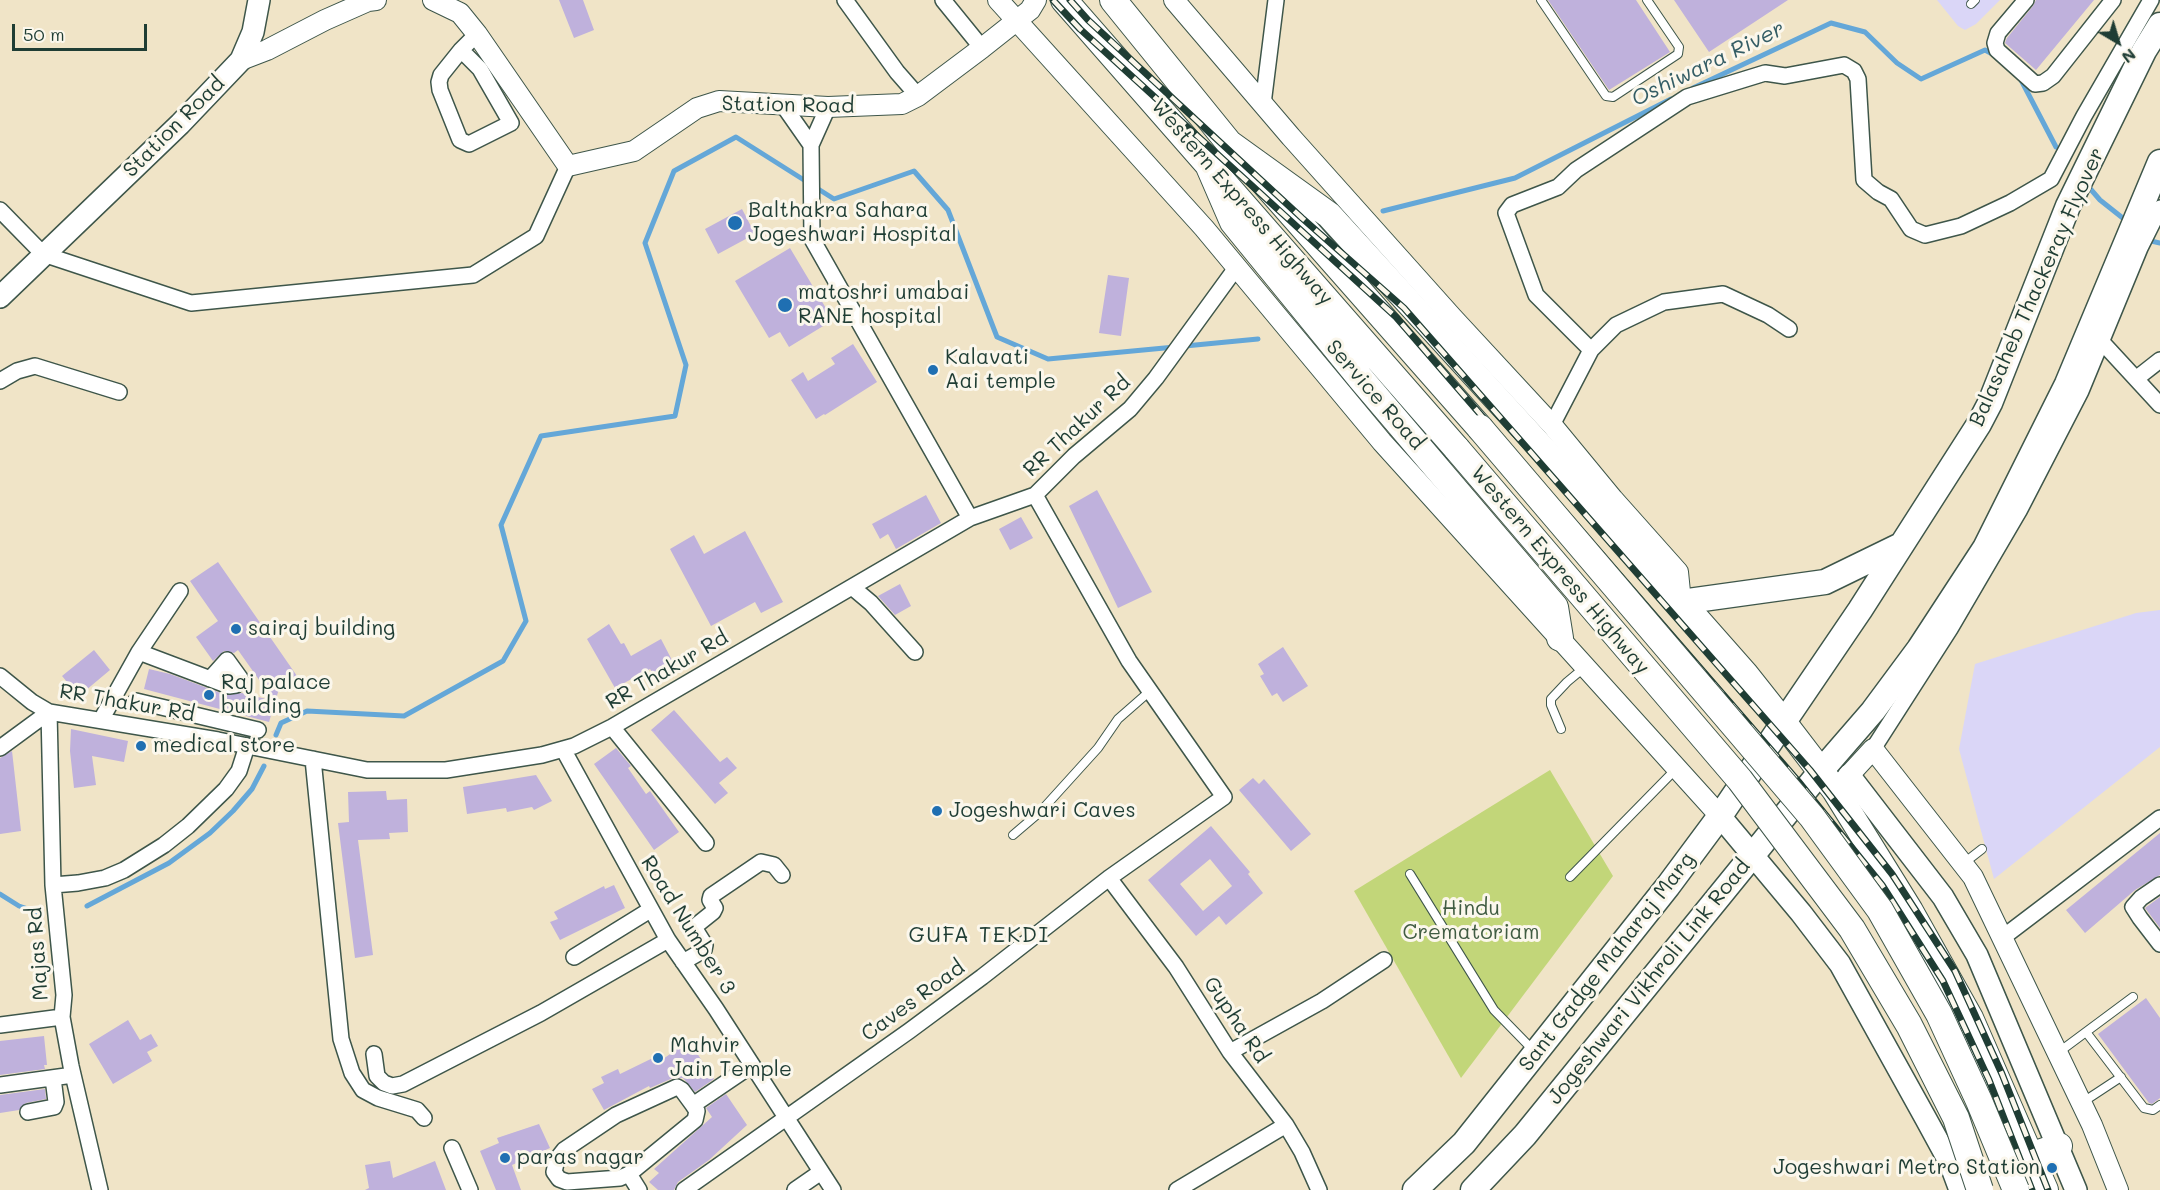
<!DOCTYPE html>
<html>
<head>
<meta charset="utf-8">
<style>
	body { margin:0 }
	#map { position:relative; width:2160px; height:1190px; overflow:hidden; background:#f0e4c7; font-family:Mali,sans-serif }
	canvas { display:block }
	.north { position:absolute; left:2088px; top:12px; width:60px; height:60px; -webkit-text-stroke:4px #fbf7ec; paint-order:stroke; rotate:142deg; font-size:16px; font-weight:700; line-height:24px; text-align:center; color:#1f3d34 }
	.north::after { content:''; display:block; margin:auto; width:21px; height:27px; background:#1f3d34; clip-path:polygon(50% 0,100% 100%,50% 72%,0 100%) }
	.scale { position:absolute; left:12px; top:24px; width:135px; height:27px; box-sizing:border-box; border:3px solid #1f3d34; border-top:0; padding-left:8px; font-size:18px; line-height:21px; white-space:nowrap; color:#1f3d34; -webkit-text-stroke:4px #fbf7ec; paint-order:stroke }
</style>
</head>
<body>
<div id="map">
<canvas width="2160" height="1190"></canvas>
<div class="north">N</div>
<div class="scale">50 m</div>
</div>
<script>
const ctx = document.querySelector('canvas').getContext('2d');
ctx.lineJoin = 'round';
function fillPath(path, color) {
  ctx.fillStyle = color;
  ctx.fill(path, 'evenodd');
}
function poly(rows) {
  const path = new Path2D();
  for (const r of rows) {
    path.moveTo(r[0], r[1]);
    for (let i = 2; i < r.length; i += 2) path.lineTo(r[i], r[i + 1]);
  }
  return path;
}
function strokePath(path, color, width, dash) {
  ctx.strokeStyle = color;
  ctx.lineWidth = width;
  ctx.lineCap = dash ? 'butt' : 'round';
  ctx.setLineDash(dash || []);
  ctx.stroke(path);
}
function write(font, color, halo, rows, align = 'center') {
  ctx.font = font + ' Mali,sans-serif';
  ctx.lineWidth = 6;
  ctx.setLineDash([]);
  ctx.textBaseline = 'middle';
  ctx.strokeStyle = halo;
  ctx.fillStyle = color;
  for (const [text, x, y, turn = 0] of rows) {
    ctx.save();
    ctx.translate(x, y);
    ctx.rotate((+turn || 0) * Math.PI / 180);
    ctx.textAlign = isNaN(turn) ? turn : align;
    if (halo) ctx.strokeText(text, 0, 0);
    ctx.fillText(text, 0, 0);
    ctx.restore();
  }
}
fillPath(poly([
	[1937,0,2000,0,1976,24,1965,30,1958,26],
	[2160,610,2160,747,1994,879,1959,749,1975,664,2136,613]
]), '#dad6f7');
fillPath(poly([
	[1550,770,1613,876,1461,1078,1354,891]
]), '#c2d679');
strokePath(poly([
	[2020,78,2056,147],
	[1693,88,1831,23,1865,32,1897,63,1921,79,1985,50,1996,56],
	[2087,185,2100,200,2129,223],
	[1383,211,1515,178,1671,99],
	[2151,241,2160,243],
	[1185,346,1258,339],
	[276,735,281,723,307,711,404,716,503,661,526,621,501,525,541,436,675,416,686,365,645,243,674,171,736,137,834,199,914,171,948,210,997,337,1048,359,1175,347],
	[0,894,19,906,37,912],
	[87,906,169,863,210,833,233,811,252,789,264,766]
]), '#64a7d8', 5);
fillPath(poly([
	[559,0,583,0,594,30,574,38],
	[1548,0,1636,0,1670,52,1609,90],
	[1674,0,1788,0,1709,52],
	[2036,0,2094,0,2036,70,2005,43,2007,38,2033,6],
	[742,209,755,234,718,254,705,229],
	[790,248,833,320,789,347,780,332,769,338,735,281],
	[1108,275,1129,278,1121,336,1099,333],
	[853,344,877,382,825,415,824,414,816,419,791,380,803,372,808,381,835,364,831,358],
	[1097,490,1152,592,1118,608,1069,506],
	[926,495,941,523,896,549,888,534,880,539,872,524],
	[1021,517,1033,538,1010,550,999,529],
	[745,531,783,602,761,613,755,602,711,626,670,549,694,535,704,554],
	[218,562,297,676,279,689,269,722,144,689,149,669,170,674,226,695,242,693,274,701,238,650,234,653,224,651,213,661,196,637,218,621,190,581],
	[900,584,911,606,895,615,878,596],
	[609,624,621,644,624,643,631,656,661,639,674,664,654,675,650,669,615,688,587,639],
	[1283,647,1308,686,1283,702,1277,693,1272,696,1260,676,1264,674,1258,664],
	[94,650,110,670,79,696,62,676],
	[674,710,720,762,727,757,737,768,719,783,728,793,715,804,651,730],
	[71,729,128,741,124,762,92,756,96,785,74,788,70,751],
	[616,748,631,766,628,768,646,794,650,791,679,832,654,850,594,764],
	[12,751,21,831,0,834,0,758],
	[536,775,552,801,534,810,532,807,507,812,506,808,467,814,463,787],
	[1253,778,1259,784,1264,779,1311,834,1291,851,1239,790],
	[386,791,387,800,407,799,408,832,389,833,390,839,358,840,373,955,355,958,338,823,349,822,348,792],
	[1211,826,1250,872,1248,874,1263,893,1226,925,1219,916,1196,936,1148,880],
	[1210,859,1232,886,1203,911,1180,884],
	[2160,833,2160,875,2135,890,2085,933,2066,910],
	[614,885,625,908,560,940,550,922,558,919,554,912,604,886,605,889],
	[2160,897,2160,928,2145,908],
	[2146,998,2160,1018,2160,1098,2152,1104,2149,1103,2098,1034],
	[128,1020,140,1040,151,1034,158,1046,147,1052,152,1061,113,1084,89,1044],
	[44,1036,47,1065,44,1065,45,1069,0,1075,0,1041],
	[689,1041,714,1079,695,1092,683,1078,673,1078,650,1088,649,1086,604,1110,592,1089,604,1083,601,1077,618,1069,620,1074,661,1054,663,1059],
	[45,1089,46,1099,26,1103,19,1110,0,1113,0,1095],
	[726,1094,747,1125,709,1160,678,1182,674,1190,658,1190,649,1182,659,1173,654,1169,712,1117,706,1108],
	[539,1124,550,1148,512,1165,521,1190,496,1190,480,1151,499,1143,497,1138],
	[390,1161,393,1178,435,1161,446,1190,365,1190,369,1188,365,1165]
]), '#bfb1dc');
const service = poly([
	[1541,0,1606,96,1613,97,1678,54,1679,47,1647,0],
	[1971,4,1975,0],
	[1561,729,1551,705,1551,699,1567,682,1585,667],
	[1013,835,1040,812,1098,748,1118,719,1150,691],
	[1964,863,1982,849],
	[1410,874,1494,1010,1534,1051],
	[1570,877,1676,769],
	[2086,1032,2144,1108,2153,1110,2160,1105],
	[2059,1052,2133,997],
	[2083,1102,2121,1077]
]);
const minor = poly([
	[845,0,897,72,918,96],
	[943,0,982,48],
	[2026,0,1998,33,1995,43,1997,50,2035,84,2043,83,2053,76,2113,0],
	[461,50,480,69,511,123,469,144,460,140,440,90,439,82,441,75,461,50,477,34],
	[1263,104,1276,0],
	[783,105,811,145],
	[828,107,811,145,812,239,970,518],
	[0,210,43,254,191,303,473,275,536,236,568,166],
	[2101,341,2160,405],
	[1591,350,1536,295,1506,213,1512,205,1558,187,1576,170,1687,97,1765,73,1785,76,1844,65,1854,71,1858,79,1864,180,1878,192,1891,199,1911,229,1925,235,1961,226,2010,203,2051,179,2084,116,2151,0],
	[2137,378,2160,360],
	[0,381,17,371,35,366,119,392],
	[1552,425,1591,350,1616,325,1664,302,1723,294,1768,315,1789,329],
	[852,587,871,603,915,652],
	[139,652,229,686,236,685,240,678,227,660,210,679],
	[0,676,32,702,49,712,218,740,367,770,446,770,542,755,574,746,612,727,970,518,1035,495,1074,456,1130,409,1156,378,1236,268],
	[136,701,258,730],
	[49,712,53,885,64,995,62,1017,71,1066,100,1190],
	[101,720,139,652,180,591],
	[612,727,706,843],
	[0,748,49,712],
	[563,749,668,940,716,1009,833,1190],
	[1873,749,1950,629,2019,511,2081,391,2140,248,2160,208],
	[313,759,341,1039,352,1073,363,1090,378,1098,417,1110,424,1118],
	[1109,878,1176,967,1230,1052,1286,1125,1302,1152,1319,1190],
	[53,885,78,883,105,878,124,870,164,845,188,826,226,789,239,771,247,746],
	[2160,885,2141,898,2133,907,2140,918,2160,944],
	[2002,938,2160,818],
	[574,957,650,910],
	[683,962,704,950,705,945,695,929,698,924,713,912,715,908,710,900,711,896,761,862,774,865,782,875],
	[0,1025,62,1017],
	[1230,1052,1322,1001,1384,960],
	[374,1054,377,1076,384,1083,392,1086,403,1084,541,1013,668,940],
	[0,1085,73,1075],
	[693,1105,682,1090,677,1087,616,1115,564,1150,557,1159,554,1172,559,1179,567,1182,620,1178,629,1174,695,1120,697,1111,693,1105,752,1065],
	[28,1112,54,1107,56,1102,53,1078],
	[452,1148,470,1190],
	[629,1174,639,1190],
	[684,1190,909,1031,982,977,1109,878,1224,797,1129,661,1035,495],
	[795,1190,821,1172],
	[1177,1190,1286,1125]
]);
const tertiary = poly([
	[433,0,460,13,477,34,568,166,634,151,697,108,719,101,828,107,902,104,918,96,982,48,1030,10,1036,0],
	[998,0,1204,228,1382,442,1720,816],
	[1174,0,1291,137,1452,317,1552,425,1613,499,1678,572,1681,602],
	[241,60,267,50,325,20,368,1,376,0],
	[1839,786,1873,749,1973,877,2092,1125,2118,1190]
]);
const secondary = poly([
	[0,297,180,124,241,60,253,32,259,0],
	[1849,775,1943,897,1977,955,2076,1190],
	[1720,816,1801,913,1840,964,1926,1119,1950,1163,1960,1190]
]);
const primary = poly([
	[1681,602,1825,582,1901,545],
	[1415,1190,1464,1143,1668,886,1720,816,1860,610,1979,424,1990,403,2068,206,2144,51,2160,25],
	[1473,1190,1525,1135,1821,771,1873,711,1919,649,1985,548,2067,384,2160,162]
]);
const trunk = poly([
	[1064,0,1457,449],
	[1113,0,1229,143,1480,428],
	[1229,143,1329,215,1647,563,1745,674,1783,722,1835,790,1910,911,1970,1018,2045,1190],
	[1207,162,1233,222,1361,379,1555,607,1560,638],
	[2030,1156,2059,1146]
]);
strokePath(service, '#3e564a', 10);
strokePath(minor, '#3e564a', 18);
strokePath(tertiary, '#3e564a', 22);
strokePath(secondary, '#3e564a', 24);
strokePath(primary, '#3e564a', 27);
strokePath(trunk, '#3e564a', 28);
strokePath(service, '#fff', 8);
strokePath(minor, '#fff', 15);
strokePath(tertiary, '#fff', 20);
strokePath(secondary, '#fff', 21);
strokePath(primary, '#fff', 24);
strokePath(trunk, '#fff', 26);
const rail = poly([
	[1053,0,1080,29,1396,317,1798,781,1882,885,1943,981,1989,1080,2032,1190],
	[1070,0,1088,20,1302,218,1404,308,1810,770,1892,874,1955,971,2002,1074,2048,1190]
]);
strokePath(rail, '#1f3d34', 7);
strokePath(rail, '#fbf7ec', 4.5, [14]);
const trunkBridge = poly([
	[1480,428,1812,817,1880,910,1939,1014,1979,1101,2016,1190],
	[1457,449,1740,780,1852,929,1909,1025,1956,1118,1980,1190]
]);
strokePath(trunkBridge, '#3e564a', 28, []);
strokePath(trunkBridge, '#fff', 26);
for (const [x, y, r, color] of [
	[735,223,8,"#1f6fb2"],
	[785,305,8,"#1f6fb2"],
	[933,370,6,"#1f6fb2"],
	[236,629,6,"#1f6fb2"],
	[209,695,6,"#1f6fb2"],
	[141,746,6,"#1f6fb2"],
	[937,811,6,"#1f6fb2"],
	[658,1058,6,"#1f6fb2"],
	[505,1158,6,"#1f6fb2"],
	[2052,1168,6,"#1f6fb2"]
]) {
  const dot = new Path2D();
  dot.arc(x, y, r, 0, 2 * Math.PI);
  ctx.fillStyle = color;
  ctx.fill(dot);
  strokePath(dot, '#fbf7ec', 2);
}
write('21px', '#1f3d34', '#fbf7ec', [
	["Station Road",788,105,1],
	["Station Road",174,127,-45],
	["Western Express Highway",1242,202,49],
	["Balasaheb Thackeray Flyover",2037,287,-66],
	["Service Road",1375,395,49],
	["RR Thakur Rd",1077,426,-43],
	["Western Express Highway",1560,570,50],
	["RR Thakur Rd",667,670,-30],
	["RR Thakur Rd",127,703,10],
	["Road Number 3",688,925,58],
	["Majas Rd",38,954,-94],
	["Sant Gadge Maharaj Marg",1607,962,-52],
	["Jogeshwari Vikhroli Link Road",1649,982,-51],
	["Caves Road",913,1001,-36],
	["Gupha Rd",1236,1020,56]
]);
write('21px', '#1f3d34', '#fbf7ec', [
	["Balthakra Sahara",748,211],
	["Jogeshwari Hospital",748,235],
	["matoshri umabai",798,293],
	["RANE hospital",798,317],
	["Kalavati",945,358],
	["Aai temple",945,382],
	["sairaj building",248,629],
	["Raj palace",221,683],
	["building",221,707],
	["medical store",153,746],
	["Jogeshwari Caves",949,811],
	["Mahvir",670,1046],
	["Jain Temple",670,1070],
	["paras nagar",517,1158],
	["Jogeshwari Metro Station",2040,1168,"right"]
], 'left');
write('21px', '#405c42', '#fbf7ec', [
	["Hindu",1471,909],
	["Crematoriam",1471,933]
]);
write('italic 22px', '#345d65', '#fbf7ec', [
	["Oshiwara River",1708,64,-26]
]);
ctx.letterSpacing = '1.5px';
write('22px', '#1f3d34', '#fbf7ec', [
	["GUFA TEKDI",979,935]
]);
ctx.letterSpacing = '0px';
</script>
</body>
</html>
